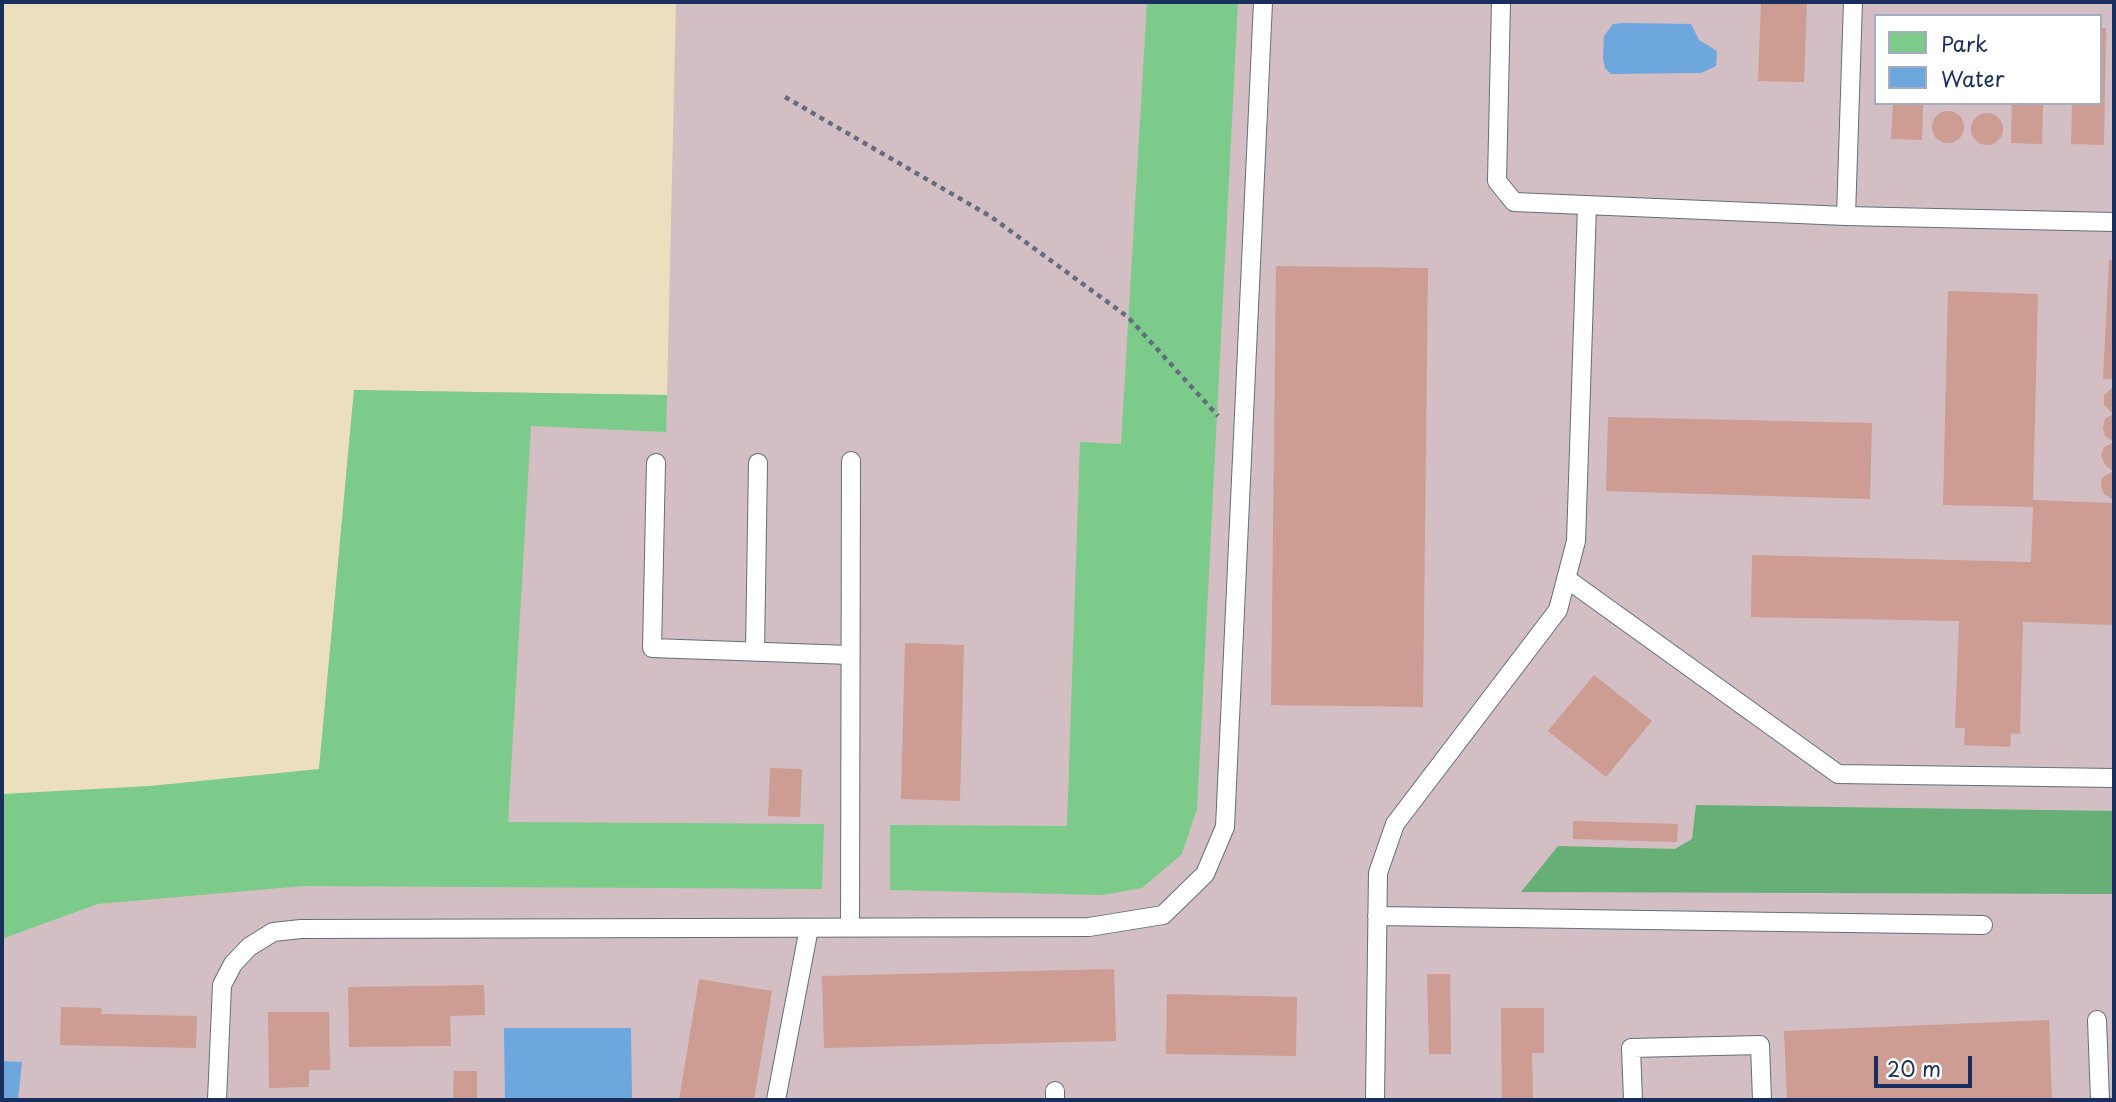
<!DOCTYPE html>
<html>
<head>
<meta charset="utf-8">
<style>
	body { margin:0 }
	#map { position:relative; width:2116px; height:1102px; overflow:hidden; background:#ecdfbe; font-family:"Playpen Sans",sans-serif }
	canvas { display:block }
	.frame { position:absolute; inset:0; border:4px solid #1b2f5e; pointer-events:none }
	.legend { position:absolute; left:1874px; top:14px; width:228px; height:91px; box-sizing:border-box; background:#fff; border:2px solid #a4acbf; margin:0; padding:9px 12px; list-style:none; font-size:21px; color:#1b2f5e }
	.legend li { display:flex; align-items:center; gap:14px; height:35px }
	.legend b { width:35px; border:2px solid #a4acbf }
	.scale { position:absolute; left:1874px; top:1056px; width:98px; height:32px; box-sizing:border-box; border:4px solid #1b2f5e; border-top:0; padding-left:9px; font-size:21px; line-height:24px; white-space:nowrap; color:#1b2f5e; -webkit-text-stroke:5px #fff; paint-order:stroke }
</style>
</head>
<body>
<div id="map">
<canvas width="2116" height="1102"></canvas>
<div class="frame"></div>
<ul class="legend">
<li><b style="height:19px;background:#7dcb8a"></b>Park</li>
<li><b style="height:19px;background:#6da7dd"></b>Water</li>
</ul>
<div class="scale">20 m</div>
</div>
<script>
const ctx = document.querySelector('canvas').getContext('2d');
ctx.lineJoin = 'round';
function fillPath(path, color) {
  ctx.fillStyle = color;
  ctx.fill(path, 'evenodd');
}
function poly(rows) {
  const path = new Path2D();
  for (const r of rows) {
    if (r.length === 3) {
      path.moveTo(r[0] + r[2], r[1]);
      path.arc(r[0], r[1], r[2], 0, 2 * Math.PI);
      continue;
    }
    path.moveTo(r[0], r[1]);
    for (let i = 2; i < r.length; i += 2) path.lineTo(r[i], r[i + 1]);
  }
  return path;
}
function strokePath(path, color, width, dash) {
  ctx.strokeStyle = color;
  ctx.lineWidth = width;
  ctx.lineCap = dash ? 'butt' : 'round';
  ctx.setLineDash(dash || []);
  ctx.stroke(path);
}
fillPath(poly([
	[676,2,2114,2,2114,1100,2,1100,2,939,98,904,188,894,319,769,354,390,667,395],
	[1876,16,2100,16,2100,103,1876,103]
]), '#d2bec3');
fillPath(poly([
	[1147,2,1238,2,1197,809,1182,854,1142,888,1103,895,890,890,890,825,1067,826,1080,442,1121,444],
	[354,390,667,395,666,432,531,426,508,822,824,824,822,889,304,886,98,904,2,939,2,794,150,786,319,769]
]), '#7dcb8a');
fillPath(poly([
	[1696,805,2114,811,2114,894,1521,892,1558,846,1675,849,1692,839]
]), '#66af76');
fillPath(poly([
	[1622,23,1691,24,1699,40,1717,51,1716,66,1701,73,1611,74,1605,68,1603,59,1604,36,1613,24],
	[504,1028,631,1028,632,1100,505,1100],
	[2,1061,22,1062,18,1100,2,1100]
]), '#6da7dd');
fillPath(poly([
	[1761,2,1807,2,1804,82,1758,81],
	[2100,28,2106,28,2104,145,2071,144,2072,103,2100,103],
	[1893,103,1923,103,1922,140,1891,139],
	[2012,103,2043,103,2042,144,2011,143],
	[1948,127,16],
	[1987,129,16],
	[2109,260,2114,261,2114,379,2103,379],
	[1276,266,1428,268,1423,707,1271,705],
	[1948,291,2038,294,2033,500,2114,503,2114,625,2023,622,2020,734,2011,733,2010,747,1964,745,1965,728,1955,728,1959,621,1751,617,1752,555,2031,562,2033,507,1943,505],
	[2114,386,2114,499,2112,499,2104,494,2101,486,2102,478,2113,471,2106,466,2101,456,2104,447,2114,442,2105,436,2103,428,2105,419,2113,414,2104,405,2104,395],
	[1608,417,1872,423,1870,499,1606,491],
	[905,643,964,645,960,801,901,799],
	[1594,675,1652,721,1606,777,1548,731],
	[770,768,802,769,800,817,768,816],
	[1573,821,1678,824,1677,842,1573,839],
	[1114,969,1116,1041,824,1048,822,976],
	[1427,974,1450,974,1451,1054,1429,1054],
	[699,979,772,991,754,1100,679,1100],
	[484,985,485,1015,450,1016,451,1046,349,1047,348,987],
	[1167,994,1297,997,1296,1056,1166,1054],
	[61,1007,102,1008,101,1014,197,1016,196,1048,60,1045],
	[1501,1008,1544,1008,1544,1053,1532,1053,1533,1100,1502,1100],
	[268,1012,329,1012,330,1070,309,1070,309,1087,269,1088],
	[2049,1020,2052,1100,1787,1100,1784,1031],
	[454,1071,477,1071,477,1100,453,1100]
]), '#cd9c93');
const service = poly([
	[1501,2,1497,181,1514,202,1846,216],
	[1853,2,1846,216,2114,222],
	[656,463,652,648,850,655],
	[1567,579,1838,774,2114,778],
	[755,651,758,463],
	[1377,916,1983,925],
	[850,927,851,461],
	[2097,1020,2100,1100],
	[1055,1091,1055,1100],
	[217,1100,222,985,233,964,249,947,273,932,301,929,1089,927,1163,915,1205,874,1225,827,1263,2],
	[776,1100,809,928],
	[1375,1100,1378,873,1395,824,1558,610,1576,541,1587,205],
	[1633,1100,1631,1048,1760,1045,1762,1100]
]);
strokePath(service, '#646d80', 20);
strokePath(poly([
	[785,97,990,216,1128,317,1218,416]
]), '#646d80', 4.5, [5, 5]);
strokePath(service, '#fff', 18);
</script>
</body>
</html>
